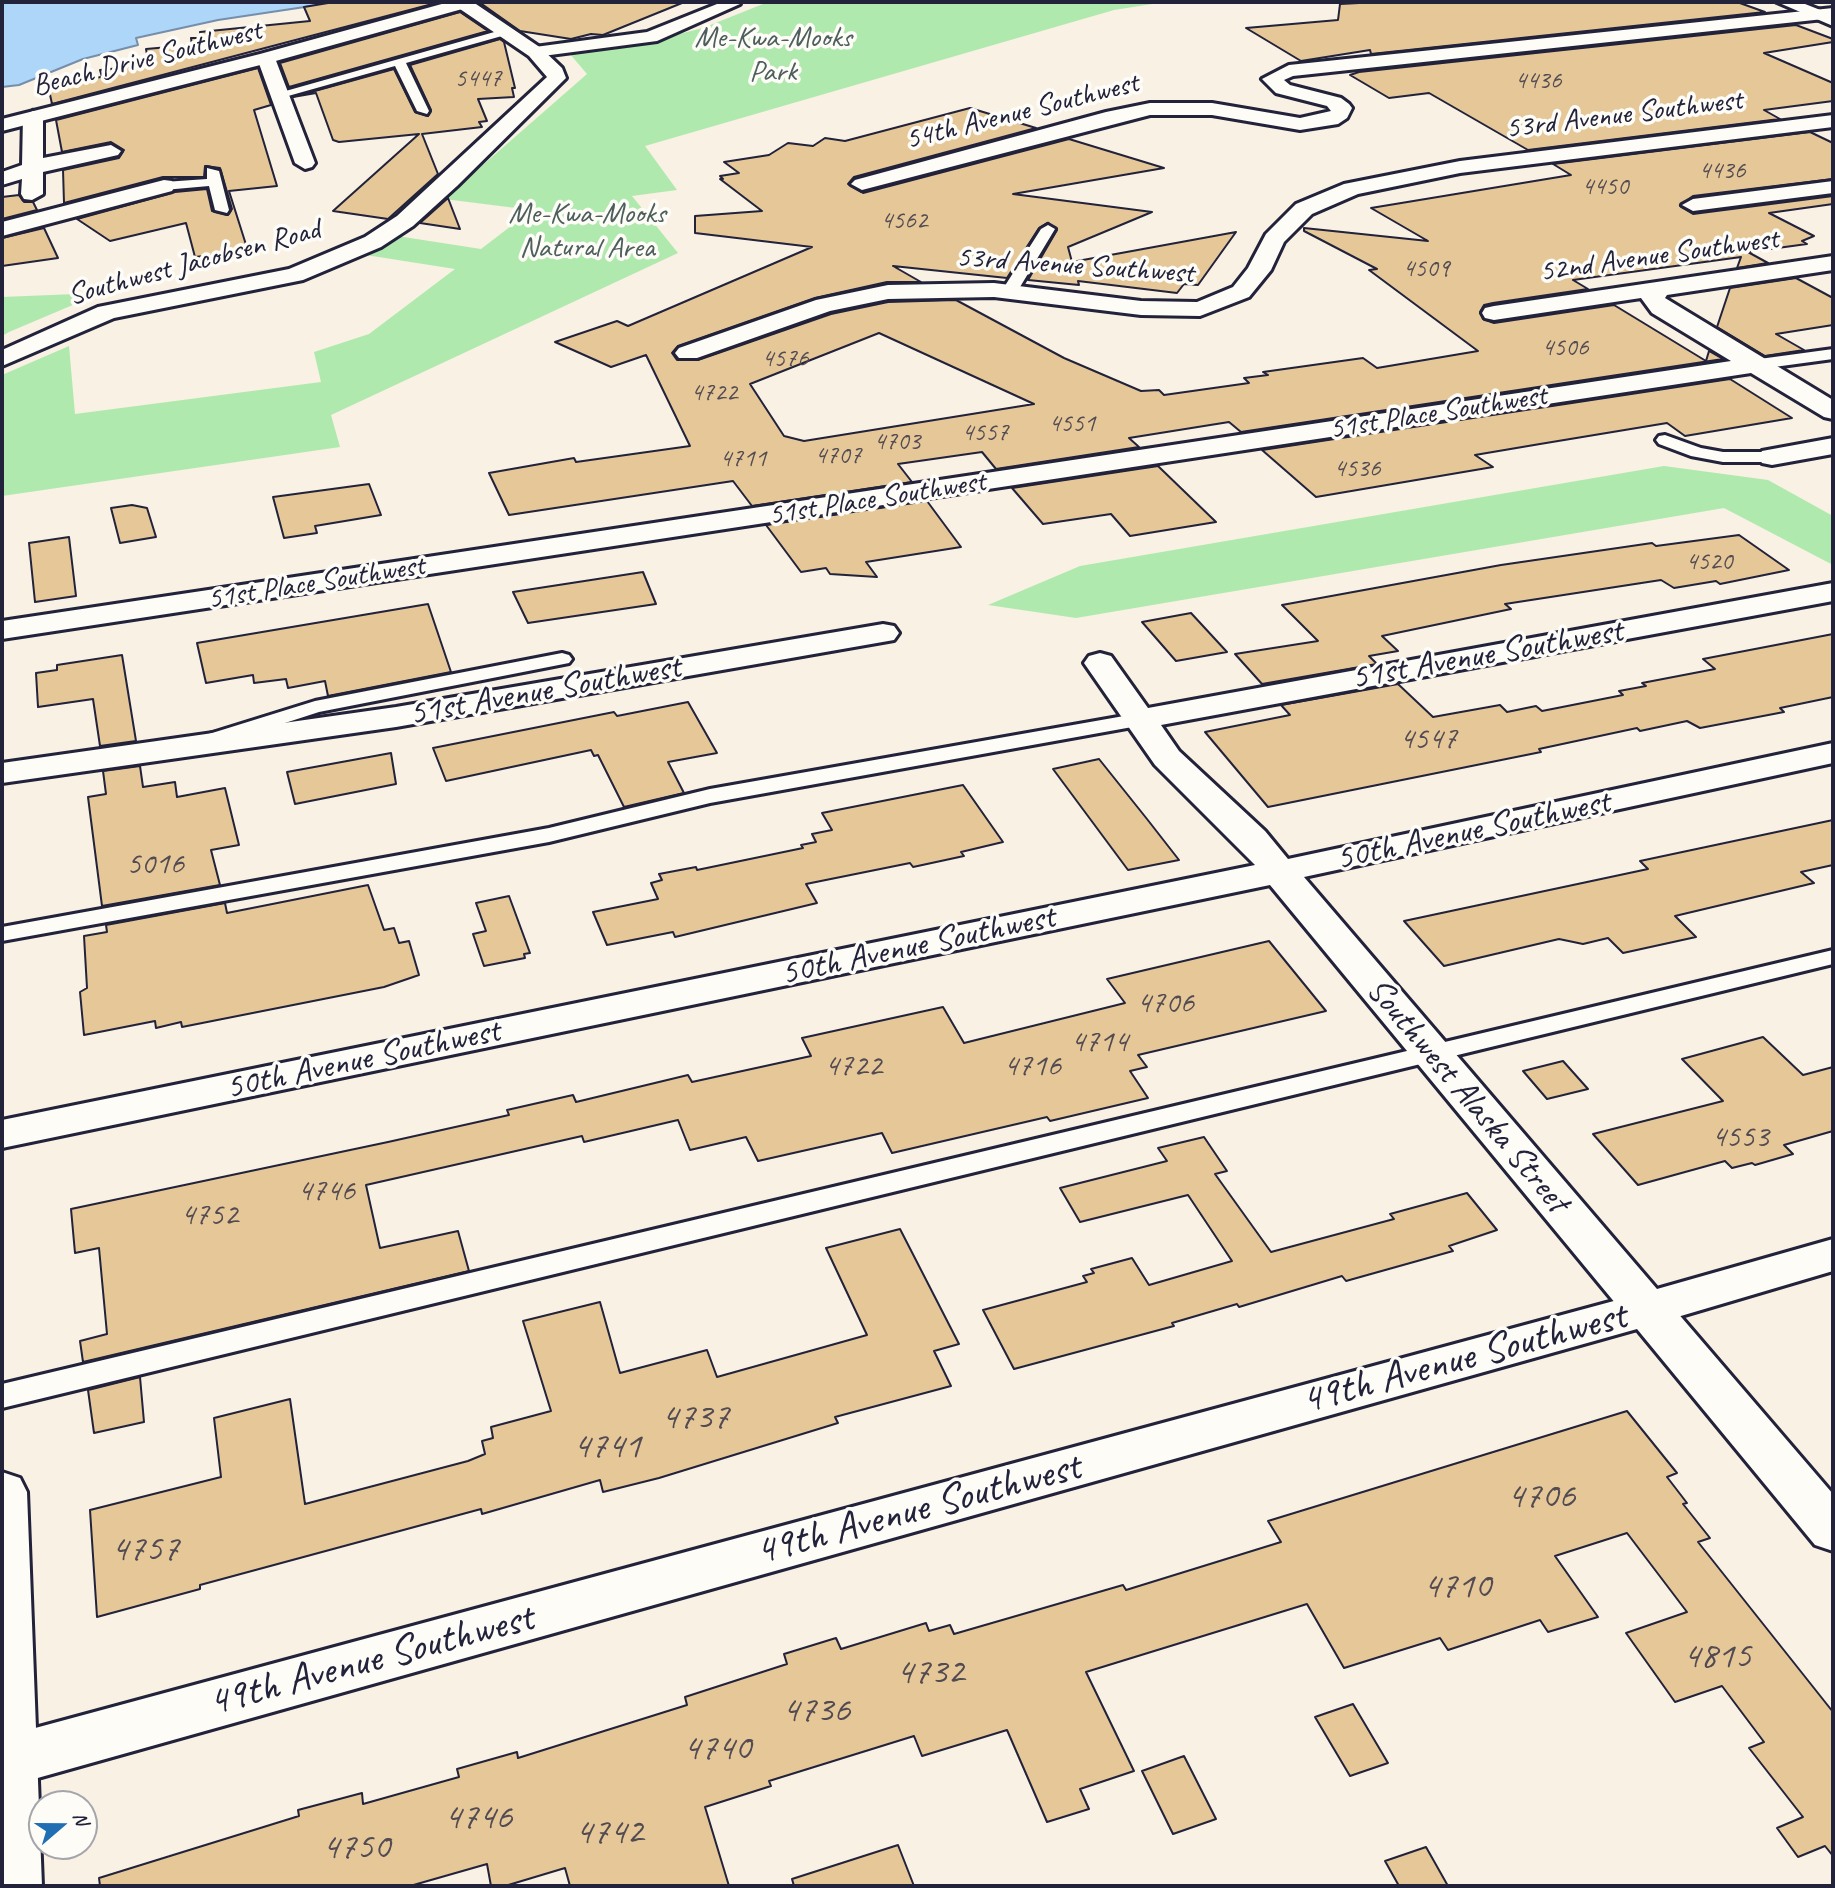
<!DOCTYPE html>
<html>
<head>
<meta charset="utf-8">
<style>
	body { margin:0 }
	#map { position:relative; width:1835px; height:1888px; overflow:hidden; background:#f8f1e4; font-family:Caveat,sans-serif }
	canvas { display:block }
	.frame { position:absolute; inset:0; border:4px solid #22223b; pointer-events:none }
	.north { position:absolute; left:28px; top:1790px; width:70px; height:70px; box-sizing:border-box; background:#fdfcf7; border:2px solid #a5a5ac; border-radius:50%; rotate:70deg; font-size:19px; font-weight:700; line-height:28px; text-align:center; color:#22223b }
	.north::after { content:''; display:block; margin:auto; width:24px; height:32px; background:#1f6fb2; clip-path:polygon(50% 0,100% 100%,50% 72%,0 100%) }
</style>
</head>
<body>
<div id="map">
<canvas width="1835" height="1888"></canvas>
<div class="frame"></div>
<div class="north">N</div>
</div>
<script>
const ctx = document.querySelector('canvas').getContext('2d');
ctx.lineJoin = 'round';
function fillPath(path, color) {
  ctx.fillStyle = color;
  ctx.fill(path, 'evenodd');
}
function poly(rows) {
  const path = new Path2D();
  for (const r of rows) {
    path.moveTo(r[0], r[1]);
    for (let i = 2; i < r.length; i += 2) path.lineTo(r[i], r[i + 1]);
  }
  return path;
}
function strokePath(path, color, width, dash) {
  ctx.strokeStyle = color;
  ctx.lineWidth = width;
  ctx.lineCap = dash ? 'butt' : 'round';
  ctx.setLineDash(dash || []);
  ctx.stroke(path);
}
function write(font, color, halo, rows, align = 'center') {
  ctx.font = font + ' Caveat,sans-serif';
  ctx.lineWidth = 7;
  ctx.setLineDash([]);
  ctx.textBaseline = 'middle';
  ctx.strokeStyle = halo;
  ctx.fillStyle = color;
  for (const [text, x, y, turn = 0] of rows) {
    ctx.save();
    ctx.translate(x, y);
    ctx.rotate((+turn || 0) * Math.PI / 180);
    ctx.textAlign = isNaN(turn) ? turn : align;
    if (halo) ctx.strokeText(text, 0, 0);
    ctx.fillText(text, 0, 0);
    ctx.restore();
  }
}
fillPath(poly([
	[768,2,1165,2,1114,10,645,146,677,190,632,196,678,253,331,415,340,447,2,496,2,375,69,346,75,414,321,382,314,352,369,334,455,269,366,255,397,236,481,249,532,210,444,199,587,74,570,54,639,44,703,28],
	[101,293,9,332,2,336,2,297],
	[1664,466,1768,480,1833,516,1833,565,1724,508,1076,618,988,605,1080,566]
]), '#b0e9ad');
const water = poly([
	[2,2,338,2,218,20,136,38,138,45,83,59,19,85,2,87,2,2]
]);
fillPath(water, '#add6f8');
strokePath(water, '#758eac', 2);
const building = poly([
	[334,2,440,2,52,104,48,85,51,82,102,77,100,70,149,65,146,49,192,45,191,38,201,38,200,32,310,21,304,7,334,2],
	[479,2,682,2,682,3,603,35,591,34,571,39,520,31,479,2],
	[1378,2,1737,2,1765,12,1371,54,1370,50,1301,61,1246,28,1338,20,1340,4,1378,2],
	[460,12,488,31,289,87,280,63,460,12],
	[1796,25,1833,39,1833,42,1764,53,1833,83,1833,101,1764,110,1780,119,1528,150,1429,93,1389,98,1350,75,1359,72,1796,25],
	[500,39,504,42,515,88,512,88,514,97,478,99,487,121,479,122,482,127,422,134,438,174,388,219,333,211,419,134,339,142,333,140,316,93,293,97,394,69,415,112,428,116,431,110,410,65,500,39],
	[258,68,271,105,254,110,277,186,229,191,248,251,195,257,186,223,110,241,77,219,175,192,207,189,212,211,228,215,232,209,220,168,205,166,204,177,163,177,64,203,63,170,119,158,124,150,111,142,62,152,56,120,258,68],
	[970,108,1036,128,854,177,848,184,863,193,1069,139,1164,168,1013,194,1152,212,1068,247,1072,262,1236,232,1198,285,1184,284,1177,293,1078,281,1079,285,1028,280,1057,230,1047,223,1039,228,1007,278,893,266,921,282,887,282,815,298,678,346,672,353,677,360,698,360,831,314,888,302,956,300,1064,358,1141,391,1159,390,1164,395,1249,383,1244,378,1268,375,1263,372,1363,358,1377,368,1478,351,1369,270,1377,269,1304,231,1304,228,1428,241,1371,208,1571,175,1553,164,1810,132,1833,143,1833,179,1693,196,1680,206,1693,214,1833,196,1833,204,1769,213,1814,236,1802,241,1807,244,1748,252,1768,263,1737,268,1741,257,1573,280,1588,289,1493,303,1484,305,1480,312,1483,319,1494,323,1614,305,1706,361,1709,351,1723,359,1241,432,1229,422,1129,438,1139,447,996,469,982,452,898,464,912,482,752,506,733,481,509,515,489,473,574,458,576,462,690,446,646,355,611,367,555,342,617,321,628,326,812,247,695,233,695,216,762,211,720,179,723,179,720,176,739,173,724,162,769,155,788,143,813,146,825,138,845,141,970,108],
	[879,333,1034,404,804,441,784,436,750,384,879,333],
	[19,195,24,202,33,202,37,210,2,219,2,197,19,195],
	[448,198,460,229,420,223,448,198],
	[44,228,58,258,2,266,2,238,44,228],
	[1796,278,1833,298,1833,325,1776,334,1804,350,1765,356,1717,327,1730,288,1796,278],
	[1730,379,1792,418,1685,436,1667,423,1540,444,1475,455,1493,467,1316,497,1262,450,1730,379],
	[1158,466,1216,522,1130,536,1111,514,1043,524,1012,488,1158,466],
	[369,484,381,515,315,526,317,533,284,538,273,497,369,484],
	[927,501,961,547,866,562,877,577,830,574,826,568,801,572,766,525,927,501],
	[132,505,147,508,156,537,120,543,111,508,132,505],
	[1739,535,1789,570,1720,584,1716,581,1674,588,1661,580,1505,604,1511,609,1382,636,1398,651,1369,656,1377,664,1262,684,1235,654,1318,641,1282,605,1501,565,1652,543,1656,546,1739,535],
	[69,537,76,596,35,602,29,543,69,537],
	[643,572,656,604,528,623,513,592,643,572],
	[428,604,451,672,328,696,325,681,288,688,286,679,254,683,253,675,206,683,197,643,428,604],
	[1191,613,1227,652,1176,661,1142,622,1191,613],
	[1833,634,1833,697,1780,708,1784,712,1700,728,1687,721,1640,731,1637,728,1539,749,1541,752,1268,807,1205,732,1290,715,1281,705,1398,684,1433,717,1500,705,1507,712,1536,706,1542,711,1623,695,1619,691,1646,686,1642,683,1715,669,1703,659,1833,634],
	[122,655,136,741,100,746,93,699,38,707,36,673,57,670,57,665,122,655],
	[688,702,717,753,668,762,684,793,624,807,598,755,594,756,591,750,446,781,433,748,614,712,617,716,688,702],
	[391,753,396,784,295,804,287,772,391,753],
	[1099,759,1147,819,1179,860,1128,870,1053,769,1099,759],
	[140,766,143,787,175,782,177,797,225,788,239,845,211,850,220,885,102,906,88,797,106,794,103,771,140,766],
	[963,785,1003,842,961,852,964,856,913,867,910,863,806,884,817,903,675,937,673,932,607,945,593,912,658,899,651,883,662,880,659,874,696,867,697,870,803,848,801,845,816,842,812,834,832,830,822,813,963,785],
	[1833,820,1833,865,1801,872,1814,883,1675,916,1696,937,1623,953,1608,938,1583,944,1559,939,1444,966,1404,921,1648,869,1640,861,1833,820],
	[368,885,384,930,394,928,399,943,409,941,419,975,384,987,182,1027,181,1022,156,1028,155,1021,84,1035,80,992,87,988,84,936,107,932,106,925,225,903,227,913,368,885],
	[509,896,530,953,524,954,525,958,484,966,473,934,486,931,476,903,509,896],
	[1269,941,1326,1011,1138,1055,1147,1067,1130,1071,1148,1098,1050,1121,1047,1117,892,1153,882,1133,758,1161,746,1137,690,1150,678,1120,584,1142,582,1136,366,1185,380,1248,458,1231,469,1271,83,1362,80,1341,107,1334,99,1248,75,1253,71,1209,388,1142,509,1115,507,1110,573,1095,576,1102,688,1075,692,1082,811,1056,802,1038,943,1007,964,1043,1125,1003,1107,979,1269,941],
	[1763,1037,1803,1075,1833,1067,1833,1131,1784,1145,1793,1154,1755,1165,1752,1163,1732,1168,1725,1161,1638,1185,1593,1134,1723,1101,1682,1059,1763,1037],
	[1563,1061,1588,1089,1547,1099,1523,1071,1563,1061],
	[1204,1137,1227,1171,1215,1174,1271,1252,1394,1219,1390,1214,1467,1193,1497,1230,1449,1246,1453,1251,1346,1281,1342,1276,1239,1307,1237,1304,1172,1323,1174,1326,1014,1369,983,1310,1087,1282,1083,1276,1094,1273,1091,1269,1132,1258,1149,1285,1232,1261,1188,1195,1080,1222,1060,1188,1167,1161,1158,1148,1204,1137],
	[900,1229,959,1344,934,1351,951,1386,835,1417,838,1423,659,1478,603,1492,600,1480,482,1514,481,1509,200,1585,200,1589,97,1617,90,1510,221,1477,214,1418,290,1399,305,1504,468,1461,485,1454,482,1441,493,1438,491,1427,551,1411,523,1321,600,1302,620,1373,707,1350,717,1377,867,1335,826,1248,900,1229],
	[140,1377,144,1422,94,1433,88,1390,140,1377],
	[1627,1411,1677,1473,1667,1477,1687,1503,1683,1504,1710,1538,1698,1542,1833,1712,1833,1856,1825,1846,1798,1857,1777,1828,1803,1817,1749,1748,1764,1742,1722,1686,1675,1702,1626,1633,1687,1612,1627,1533,1555,1556,1598,1617,1548,1632,1540,1620,1448,1650,1440,1638,1344,1668,1307,1604,1086,1672,1134,1771,1080,1789,1089,1809,1047,1822,1007,1730,922,1756,914,1736,769,1781,771,1786,705,1807,729,1886,570,1886,565,1868,505,1886,491,1886,487,1864,410,1886,100,1886,99,1878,299,1816,298,1810,362,1793,363,1804,459,1777,457,1769,517,1752,518,1758,687,1705,685,1697,787,1664,784,1654,836,1638,841,1649,926,1623,929,1631,950,1625,954,1634,1123,1585,1126,1590,1281,1542,1268,1521,1627,1411],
	[1353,1704,1388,1763,1350,1776,1315,1717,1353,1704],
	[1184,1756,1216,1819,1173,1834,1142,1771,1184,1756],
	[898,1845,914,1886,794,1886,792,1879,898,1845],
	[1426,1847,1448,1886,1399,1886,1385,1861,1426,1847]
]);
fillPath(building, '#e5c798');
strokePath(building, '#22223b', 2);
const service = poly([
	[505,29,509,30,509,34,406,63,429,111,427,114,417,111,395,66,281,98,275,94,505,29],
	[207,168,219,171,229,210,227,213,215,210,209,186,164,190,157,186,164,182,207,179,207,168],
	[1048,225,1055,229,1017,292,1014,295,1004,295,1001,292,1041,229,1048,225],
	[1833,349,1833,359,1752,370,1744,365,1752,360,1833,349],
	[1665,435,1701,448,1723,452,1772,452,1781,457,1772,462,1723,462,1691,456,1659,444,1656,440,1659,436,1665,435],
	[562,653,569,655,572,659,569,663,319,712,217,745,206,739,209,734,315,701,562,653],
	[1141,713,1152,719,1149,724,710,803,549,842,2,941,2,927,549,828,710,789,1141,713],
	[1833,950,1833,964,2,1408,2,1384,1833,950]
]);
const minor = poly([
	[722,2,740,4,657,41,535,57,526,52,535,47,647,32,722,2],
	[1833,8,1833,18,1293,76,1284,80,1290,85,1341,98,1349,104,1352,108,1347,118,1338,124,1300,130,1212,115,1150,115,862,190,851,184,855,180,1106,112,1150,103,1212,103,1300,118,1331,111,1327,106,1276,93,1262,79,1289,65,1833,8],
	[266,53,275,58,315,163,312,167,305,169,295,163,257,58,266,53],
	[33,111,43,117,43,158,111,145,121,151,118,155,43,172,43,194,32,200,24,199,21,194,22,179,2,185,2,172,22,165,23,117,33,111],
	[1833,115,1833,127,1460,173,1358,194,1312,214,1284,242,1271,270,1249,297,1200,316,1141,315,994,297,888,299,830,311,697,358,679,358,675,353,679,348,816,300,888,285,994,283,1141,301,1197,302,1233,287,1248,268,1266,234,1296,204,1344,184,1460,161,1833,115],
	[164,180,172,181,175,186,172,191,2,236,2,222,164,180],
	[1833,181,1833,193,1693,211,1682,205,1693,199,1833,181],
	[1833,256,1833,270,1667,295,1665,298,1833,400,1833,419,1824,417,1751,373,2,639,2,621,1731,361,1652,313,1641,298,1494,320,1485,318,1482,313,1485,308,1494,306,1833,256],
	[1833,438,1833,454,1772,465,1762,463,1758,457,1762,451,1833,438],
	[1833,583,1833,601,1161,725,1179,751,1265,831,1288,859,1833,743,1833,763,1304,877,1657,1289,1833,1239,1833,1271,1647,1326,1630,1321,1270,885,2,1148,2,1120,1255,865,1155,765,1084,663,1089,656,1100,653,1111,656,1148,708,1833,583],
	[883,624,894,626,899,633,894,640,396,727,2,783,2,763,396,707,883,624],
	[2,1472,20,1478,27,1492,42,1886,2,1886,2,1472]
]);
const tertiary = poly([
	[455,2,473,2,541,48,562,68,566,78,457,186,413,226,381,247,303,280,114,318,2,366,2,350,98,307,289,269,365,237,397,216,547,77,529,56,457,7,455,2],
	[1777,2,1800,2,1833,15,1833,26,1777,2],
	[1647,1292,1664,1297,1833,1494,1833,1551,1815,1545,1637,1329,2,1788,2,1737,1647,1292]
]);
const secondary = poly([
	[449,2,476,2,473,6,272,62,2,131,2,119,260,54,449,2]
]);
strokePath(service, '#22223b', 6);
strokePath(minor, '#22223b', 6);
strokePath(tertiary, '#22223b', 6);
strokePath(secondary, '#22223b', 6);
fillPath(service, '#fdfcf7');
fillPath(minor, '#fdfcf7');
fillPath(tertiary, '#fdfcf7');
fillPath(secondary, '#fdfcf7');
write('26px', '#534b52', null, [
	["5447",478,79],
	["4436",1538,81],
	["4436",1722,171],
	["4450",1605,187],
	["4562",904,221],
	["4509",1426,269],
	["4506",1565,348],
	["4576",785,359],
	["4722",714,393],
	["4551",1072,424],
	["4557",985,433],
	["4703",897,442],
	["4707",838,456],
	["4711",743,459],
	["4536",1357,469],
	["4520",1709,562]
]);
write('30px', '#4d5e5d', '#fdfcf7', [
	["Me-Kwa-Mooks",773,38],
	["Park",773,72],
	["Me-Kwa-Mooks",587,214],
	["Natural Area",587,248]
]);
write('30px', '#22223b', '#fdfcf7', [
	["Beach Drive Southwest",147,59,-14],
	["54th Avenue Southwest",1022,112,-14],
	["53rd Avenue Southwest",1624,115,-7],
	["52nd Avenue Southwest",1659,256,-8],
	["Southwest Jacobsen Road",194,263,-15],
	["53rd Avenue Southwest",1075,266,4],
	["51st Place Southwest",1438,413,-9],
	["51st Place Southwest",877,499,-9],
	["51st Place Southwest",316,583,-9]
]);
write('32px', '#534b52', null, [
	["4547",1428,740],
	["5016",155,865],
	["4706",1165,1004],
	["4714",1099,1043],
	["4722",853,1067],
	["4716",1032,1067],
	["4553",1740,1138],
	["4746",326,1192],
	["4752",209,1216]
]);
write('35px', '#22223b', '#fdfcf7', [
	["51st Avenue Southwest",1487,655,-10],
	["51st Avenue Southwest",545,691,-10],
	["50th Avenue Southwest",1473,831,-12],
	["50th Avenue Southwest",918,946,-12],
	["50th Avenue Southwest",363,1060,-12],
	["Southwest Alaska Street",1467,1096,50]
]);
write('38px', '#534b52', null, [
	["4737",695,1418],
	["4741",607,1447],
	["4706",1541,1497],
	["4757",145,1550],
	["4710",1457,1587],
	["4815",1717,1657],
	["4732",930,1673],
	["4736",816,1711],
	["4740",717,1749],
	["4746",478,1818],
	["4742",609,1833],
	["4750",356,1848]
]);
write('42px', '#22223b', '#fdfcf7', [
	["49th Avenue Southwest",1464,1359,-15],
	["49th Avenue Southwest",918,1510,-15],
	["49th Avenue Southwest",371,1661,-15]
]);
</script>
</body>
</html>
